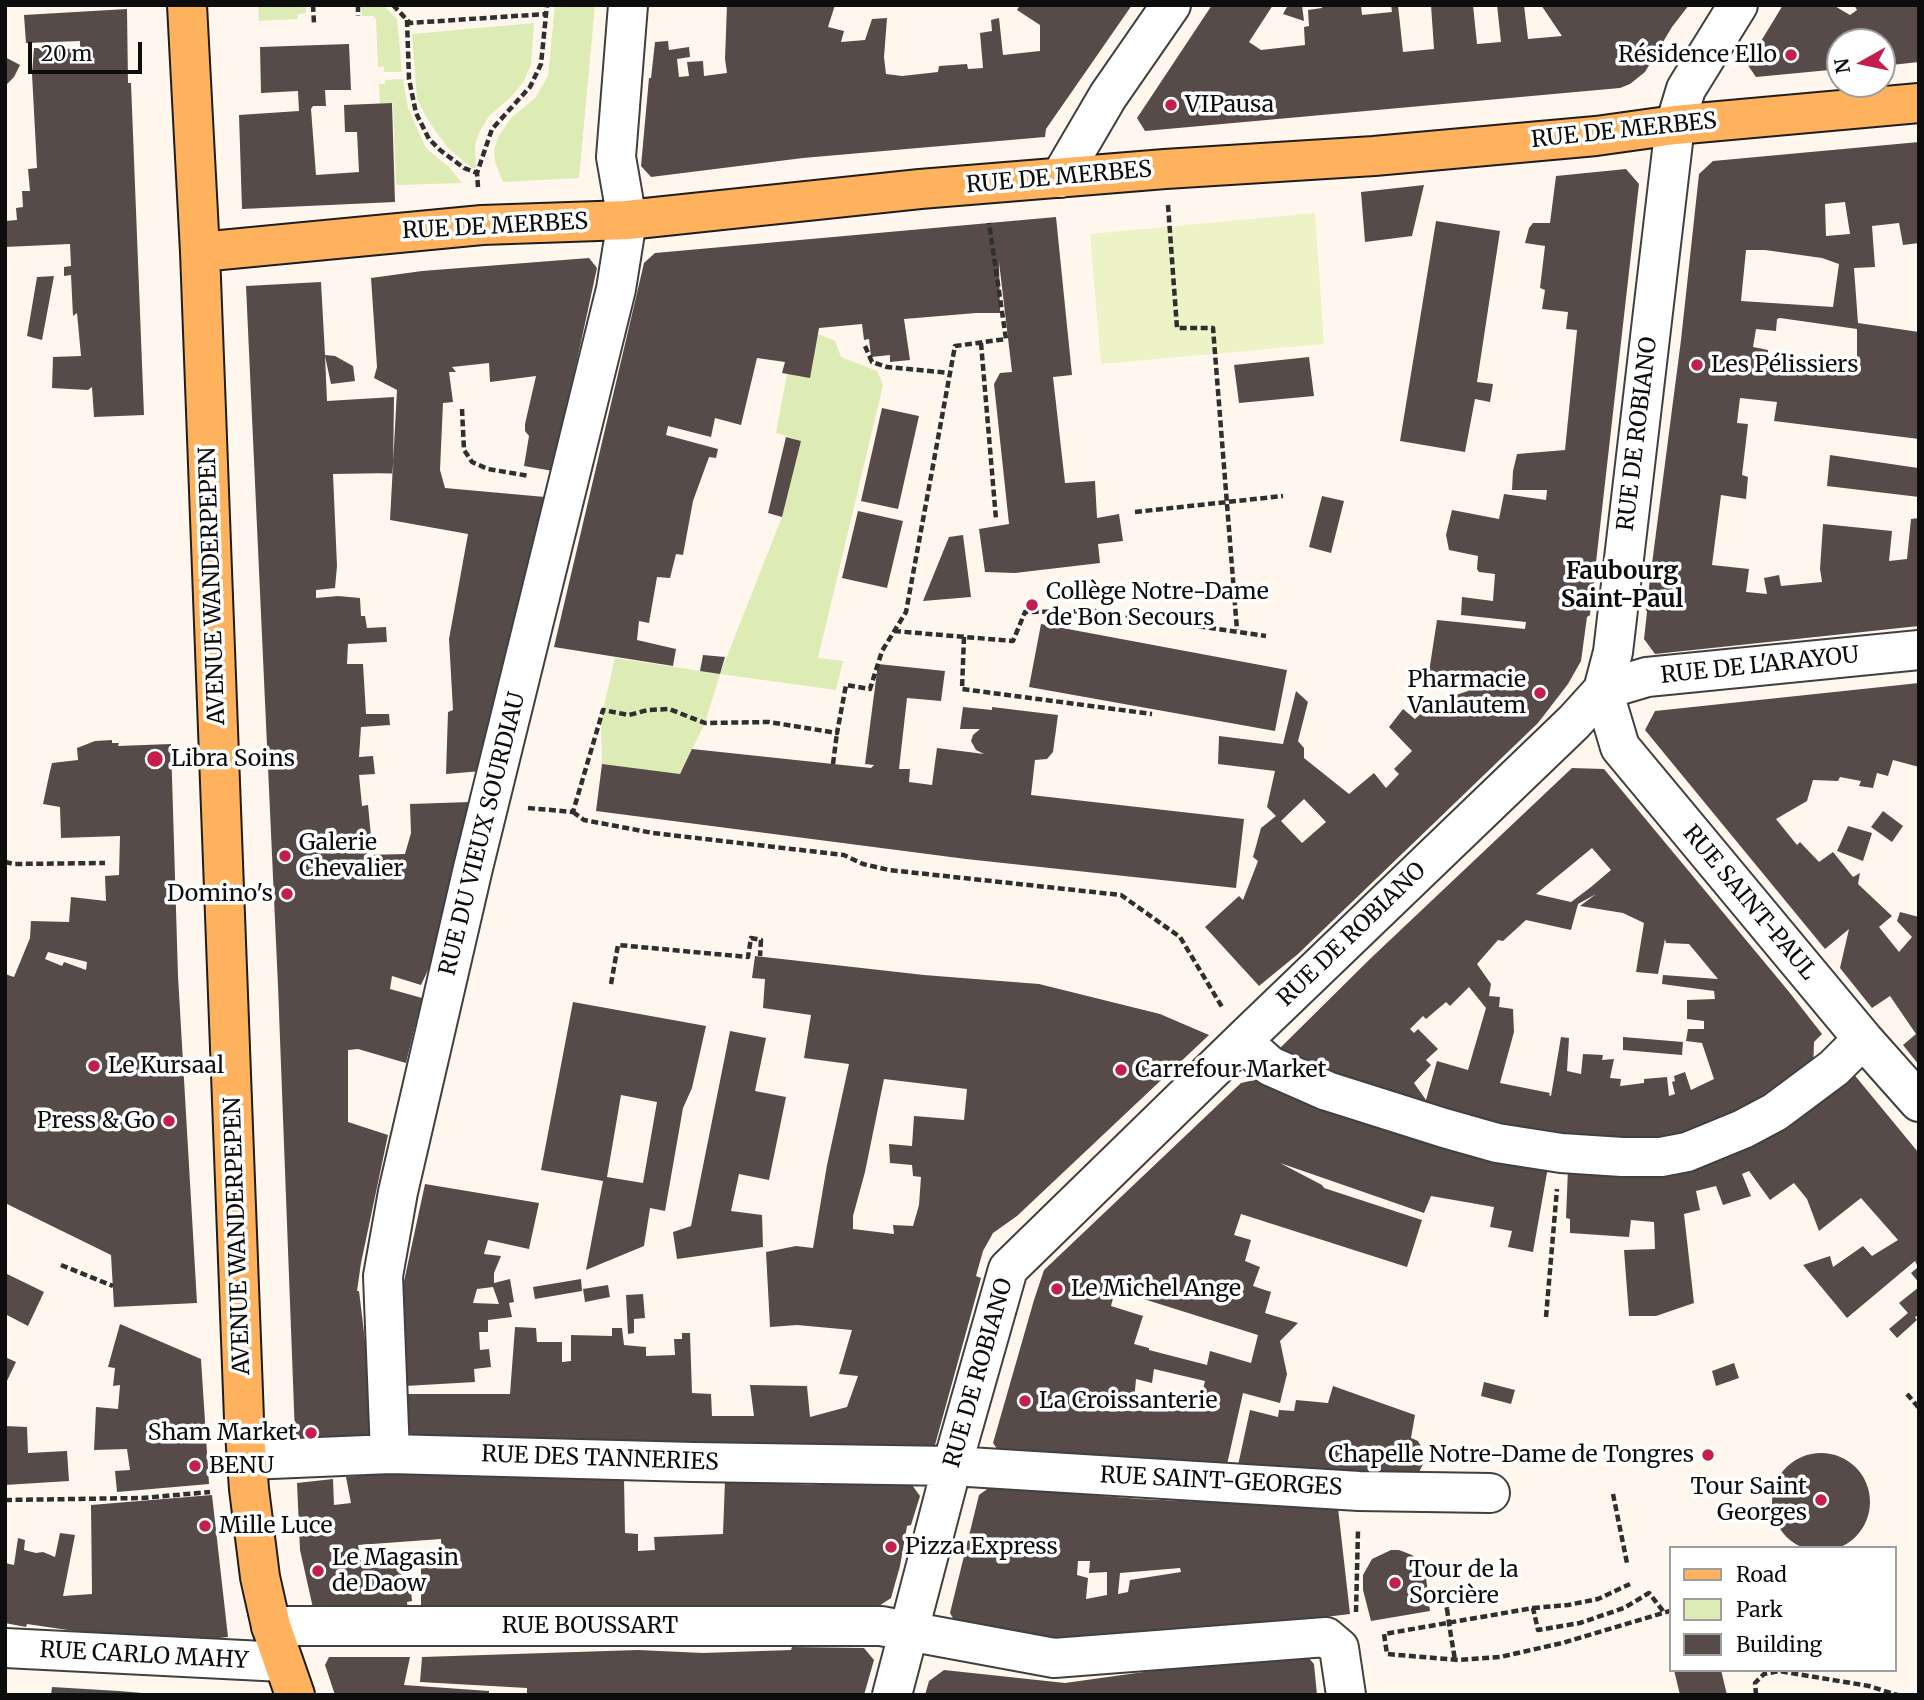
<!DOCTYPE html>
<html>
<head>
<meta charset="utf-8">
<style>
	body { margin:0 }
	#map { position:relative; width:1924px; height:1700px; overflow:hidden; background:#fff7ed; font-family:Merriweather,serif }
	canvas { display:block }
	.frame { position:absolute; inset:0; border:7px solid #0d0d0d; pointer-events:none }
	.legend { position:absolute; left:1669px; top:1546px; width:228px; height:126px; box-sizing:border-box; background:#fff; border:2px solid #9e9e9e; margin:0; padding:9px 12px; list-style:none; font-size:21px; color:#0d0d0d }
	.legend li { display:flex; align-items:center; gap:14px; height:35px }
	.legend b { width:35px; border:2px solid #9e9e9e }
	.north { position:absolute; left:1826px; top:28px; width:70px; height:70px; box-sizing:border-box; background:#fff; border:2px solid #9e9e9e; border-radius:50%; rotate:261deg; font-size:19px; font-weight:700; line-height:28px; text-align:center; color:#0d0d0d }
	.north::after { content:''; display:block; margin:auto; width:24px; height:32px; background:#c31f4d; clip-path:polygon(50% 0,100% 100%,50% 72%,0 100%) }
	.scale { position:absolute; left:28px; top:42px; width:114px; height:32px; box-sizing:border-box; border:4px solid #0d0d0d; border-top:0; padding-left:9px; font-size:21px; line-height:24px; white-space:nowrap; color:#0d0d0d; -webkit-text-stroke:5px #fff; paint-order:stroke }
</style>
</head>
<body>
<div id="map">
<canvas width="1924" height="1700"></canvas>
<div class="frame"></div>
<ul class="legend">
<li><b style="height:9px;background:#ffb25d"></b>Road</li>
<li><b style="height:19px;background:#ddebb5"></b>Park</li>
<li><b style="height:19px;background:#564b49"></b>Building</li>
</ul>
<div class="north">N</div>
<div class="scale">20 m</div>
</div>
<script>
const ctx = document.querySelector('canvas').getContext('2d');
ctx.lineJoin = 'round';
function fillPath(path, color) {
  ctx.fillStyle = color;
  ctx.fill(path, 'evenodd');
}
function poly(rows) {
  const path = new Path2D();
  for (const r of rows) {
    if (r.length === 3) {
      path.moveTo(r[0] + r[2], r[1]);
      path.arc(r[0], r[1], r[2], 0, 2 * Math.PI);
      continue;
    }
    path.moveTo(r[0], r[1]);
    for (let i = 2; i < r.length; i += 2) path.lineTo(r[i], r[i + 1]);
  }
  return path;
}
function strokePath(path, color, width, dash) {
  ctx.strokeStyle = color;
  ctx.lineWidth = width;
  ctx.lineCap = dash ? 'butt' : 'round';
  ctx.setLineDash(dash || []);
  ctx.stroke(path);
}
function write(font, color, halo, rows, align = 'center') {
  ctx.font = font + ' Merriweather,serif';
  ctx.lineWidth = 7;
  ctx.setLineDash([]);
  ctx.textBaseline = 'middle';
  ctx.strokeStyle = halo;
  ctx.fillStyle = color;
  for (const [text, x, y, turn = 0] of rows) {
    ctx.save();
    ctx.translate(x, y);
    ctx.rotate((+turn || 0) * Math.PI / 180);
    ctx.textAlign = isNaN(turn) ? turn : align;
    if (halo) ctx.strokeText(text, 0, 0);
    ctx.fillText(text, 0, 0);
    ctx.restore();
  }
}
fillPath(poly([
	[258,5,306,5,306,13,298,14,298,19,259,21],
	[361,5,383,5,397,19,402,72,384,72,384,66,378,67,376,19,373,16,362,16],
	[555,5,595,5,579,178,503,182,495,162,494,150,498,137,511,118,535,98,548,76],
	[534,23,531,65,524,81,511,97,489,116,479,133,475,145,476,168,472,168,448,148,429,122,417,99,412,34],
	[403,79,408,108,426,148,450,168,462,183,396,185,393,103,380,103,379,84,385,84,385,80],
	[818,334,835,341,841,357,877,371,883,385,818,658,843,661,836,690,720,674,705,723,680,774,602,764,601,719,615,658,720,674,782,517,801,441,776,433,787,374]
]), '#ddebb5');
fillPath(poly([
	[1315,213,1324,344,1101,364,1090,234]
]), '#edf2c7');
fillPath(poly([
	[727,5,835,5,828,27,844,31,841,42,865,40,872,19,887,18,884,57,886,74,902,76,938,72,939,66,967,64,968,69,983,68,980,33,992,31,991,20,999,18,1003,55,1040,51,1040,25,1017,10,1020,5,1132,5,1046,129,1045,137,803,158,651,177,641,166,649,78,651,78,655,42,668,41,669,50,689,47,690,57,677,59,679,77,689,76,687,62,703,61,704,76,727,73,725,59],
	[1212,5,1273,5,1249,42,1261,50,1305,45,1304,27,1309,26,1308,10,1322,8,1322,5,1361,5,1362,15,1392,12,1391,5,1398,5,1403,52,1434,49,1431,5,1473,5,1477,44,1501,42,1497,5,1524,5,1528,39,1562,36,1541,5,1689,5,1672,27,1645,72,1630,84,1620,88,1145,131,1137,118],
	[1288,5,1302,5,1304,21,1283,14],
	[1783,5,1833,5,1850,15,1857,10,1854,5,1919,5,1919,62,1882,66,1882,42,1840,42,1840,69,1756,77,1747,64],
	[127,9,128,83,131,83,144,415,94,417,92,387,88,390,52,388,53,357,81,356,77,313,73,316,71,275,64,276,64,267,71,266,70,244,5,247,5,221,17,220,16,208,23,207,22,191,30,191,28,169,37,168,32,74,34,48,80,49,80,41,26,43,24,15],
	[349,44,351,90,325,90,326,106,313,106,311,109,316,175,359,172,357,132,345,132,344,105,392,103,395,202,242,209,239,115,299,111,298,91,261,93,260,47],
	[5,57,20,65,14,77,5,86],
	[1919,142,1919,243,1903,245,1899,223,1872,226,1875,267,1854,268,1858,323,1919,332,1919,439,1774,421,1777,402,1740,398,1737,423,1748,424,1742,475,1748,477,1746,499,1721,495,1712,565,1749,569,1746,592,1767,594,1764,578,1779,575,1781,586,1822,582,1820,569,1823,524,1892,531,1889,561,1907,559,1911,519,1919,518,1919,626,1655,654,1644,639,1647,612,1646,610,1681,340,1699,174,1713,161],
	[1845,202,1850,234,1826,236,1825,204],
	[1746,250,1765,250,1822,258,1839,264,1833,307,1741,301],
	[1780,318,1857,329,1857,371,1768,357,1768,350,1753,347,1756,329,1776,331,1777,319],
	[1626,169,1639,184,1590,615,1587,617,1581,661,1568,684,1538,723,1298,954,1259,986,1205,927,1239,896,1243,900,1258,861,1253,857,1261,828,1276,816,1267,807,1275,771,1218,764,1219,736,1283,744,1296,691,1308,702,1298,741,1304,748,1304,758,1349,794,1374,773,1386,788,1399,774,1394,769,1412,751,1389,727,1403,709,1415,719,1432,702,1439,708,1449,707,1456,695,1468,691,1469,678,1429,672,1437,620,1525,629,1526,622,1461,615,1462,597,1493,601,1495,574,1479,572,1477,569,1478,556,1449,550,1446,535,1452,510,1499,519,1504,494,1546,500,1547,490,1512,490,1513,471,1517,454,1565,450,1577,330,1566,329,1568,312,1542,309,1545,290,1540,288,1545,246,1525,243,1529,228,1533,223,1550,223,1556,176],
	[1304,799,1326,822,1302,843,1281,821],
	[1424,185,1412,236,1365,242,1361,192],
	[1056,217,1072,375,1053,377,1065,483,1095,481,1097,518,1119,514,1123,541,1098,544,1100,563,1015,573,985,572,979,529,1009,524,994,384,1000,373,1012,372,999,262,1000,313,976,313,904,319,910,360,890,362,890,355,871,357,869,339,864,340,862,324,819,328,810,378,782,373,785,362,757,358,741,425,715,418,711,437,668,426,666,435,718,449,716,458,709,457,693,501,683,555,676,554,670,578,657,577,649,623,639,621,637,640,676,649,673,666,554,647,644,263,655,253],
	[1436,221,1500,231,1477,382,1493,384,1490,402,1475,399,1465,452,1400,441],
	[589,258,597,268,553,471,524,466,529,436,525,431,525,424,536,376,490,382,489,363,452,367,456,372,449,372,453,402,443,403,440,470,445,488,545,497,482,771,446,774,448,712,453,710,449,639,468,534,390,520,397,390,374,378,377,367,371,278,422,271],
	[54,276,42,340,27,336,37,277],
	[321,282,325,355,335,356,353,366,355,381,331,384,325,356,327,401,394,397,393,473,333,474,337,566,335,588,316,590,316,598,338,596,360,598,361,616,365,616,367,628,386,627,387,642,348,644,347,664,363,664,366,714,389,714,390,725,361,727,359,757,373,756,375,774,359,775,362,806,368,805,371,836,356,836,354,850,366,850,367,855,405,854,411,833,410,804,470,802,429,968,421,985,392,976,390,989,422,998,406,1063,358,1049,348,1050,348,1122,388,1135,361,1263,357,1291,359,1291,376,1431,367,1441,307,1445,295,1435,278,986,246,286],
	[1309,357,1314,396,1239,403,1234,365],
	[882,408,919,416,898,509,861,501],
	[786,437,801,441,782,517,768,513],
	[1830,455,1918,468,1919,497,1827,486],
	[1322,496,1344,501,1331,553,1309,547],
	[858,511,903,521,887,588,842,578],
	[963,535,971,597,923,601,949,537],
	[1041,624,1287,670,1275,731,1029,687],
	[703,655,725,657,720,674,700,671],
	[878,664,945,671,941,701,907,698,899,769,910,769,909,782,932,785,937,748,984,754,976,750,971,741,973,735,980,729,960,729,963,707,992,710,992,707,1058,715,1053,752,1047,759,1035,760,1031,795,1244,819,1236,888,966,859,596,811,602,764,680,774,692,749,871,768,874,765,865,764],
	[1919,683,1919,767,1893,760,1888,776,1877,773,1873,788,1859,786,1861,781,1840,777,1838,781,1813,780,1807,801,1776,819,1797,845,1800,842,1819,862,1833,852,1853,877,1860,873,1858,884,1892,916,1879,927,1899,952,1912,937,1897,921,1900,912,1919,917,1919,1065,1903,1045,1916,1034,1890,996,1872,1008,1840,968,1849,929,1825,949,1645,730,1655,711],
	[112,740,112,743,119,743,118,746,171,744,178,976,197,1303,114,1307,111,1255,5,1203,5,974,14,977,30,938,31,921,69,922,71,897,106,901,105,876,119,875,120,836,61,838,60,807,43,804,50,771,52,763,78,760,77,748,95,741],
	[48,952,87,962,86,970,64,962,62,966,45,959],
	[1572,768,1604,769,1790,993,1822,1034,1814,1042,1813,1073,1703,1137,1593,1147,1425,1108,1274,1054,1371,958],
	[1592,848,1611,870,1591,887,1571,902,1536,894],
	[1596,894,1580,906,1623,913,1644,923,1636,972,1658,974,1665,939,1666,943,1689,944,1718,979,1663,975,1662,984,1714,991,1715,999,1687,1000,1687,1019,1704,1021,1704,1029,1688,1029,1686,1041,1702,1043,1714,1079,1691,1090,1685,1072,1674,1076,1675,1081,1672,1082,1675,1094,1669,1096,1667,1077,1644,1079,1644,1083,1620,1086,1621,1079,1610,1078,1614,1059,1602,1060,1603,1055,1583,1054,1581,1074,1567,1071,1569,1038,1561,1037,1551,1096,1549,1095,1550,1093,1500,1083,1514,1032,1513,1009,1499,1007,1500,997,1489,996,1491,984,1477,964,1498,940,1503,941,1526,920,1571,930,1578,904],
	[1469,987,1486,1008,1468,1070,1437,1061,1426,1100,1414,1083,1431,1065,1426,1060,1438,1049,1418,1029,1414,1033,1410,1029,1423,1016,1426,1019,1446,1002,1450,1006],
	[1883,811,1903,826,1892,842,1871,827],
	[1848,826,1872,833,1863,861,1837,851],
	[755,956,924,975,1039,984,1160,1014,1209,1035,1017,1216,993,1233,983,1251,976,1276,981,1278,935,1445,923,1453,419,1441,407,1431,405,1394,510,1394,515,1327,536,1328,537,1342,562,1342,562,1362,571,1361,571,1335,612,1336,612,1328,622,1328,624,1345,646,1347,646,1356,675,1355,674,1339,682,1339,682,1333,690,1333,692,1393,711,1394,712,1416,754,1416,750,1385,807,1386,810,1417,847,1407,858,1376,839,1374,852,1330,797,1325,770,1327,766,1252,796,1246,813,1248,827,1165,849,1064,804,1058,811,1015,763,1008,765,979,752,978],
	[884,1079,967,1089,964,1120,914,1116,912,1146,889,1144,890,1163,912,1165,913,1176,921,1177,919,1205,913,1226,893,1225,894,1234,853,1229,853,1216,865,1172],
	[573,1002,706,1026,692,1088,683,1108,665,1211,650,1208,644,1246,586,1270,603,1181,541,1170],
	[621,1095,657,1102,643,1183,607,1177],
	[730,1031,766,1038,755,1091,786,1097,769,1180,739,1174,731,1211,762,1215,763,1247,677,1259,673,1232,691,1226],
	[1623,1037,1683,1042,1682,1055,1623,1050],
	[1852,1072,1918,1152,1919,1283,1911,1273,1918,1267,1915,1261,1847,1318,1803,1265,1830,1256,1833,1267,1863,1246,1872,1256,1898,1240,1861,1198,1819,1231,1807,1199,1794,1183,1770,1200,1749,1171,1742,1174,1751,1196,1723,1205,1716,1186,1696,1191,1700,1210,1684,1214,1694,1303,1656,1316,1629,1316,1624,1250,1655,1249,1654,1222,1631,1220,1629,1237,1570,1233,1570,1219,1566,1218,1568,1168,1589,1170],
	[1254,1080,1304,1097,1548,1167,1533,1252,1508,1247,1512,1231,1490,1227,1494,1207,1431,1196,1424,1213,1280,1163,1322,1185,1324,1188,1422,1220,1407,1267,1241,1214,1234,1235,1251,1240,1245,1261,1260,1267,1253,1286,1271,1292,1265,1313,1298,1323,1280,1341,1287,1374,1280,1403,1243,1393,1226,1469,1002,1456,993,1443,1034,1300,1044,1270,1241,1083],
	[1115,1290,1258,1335,1251,1363,1210,1351,1207,1365,1149,1350,1149,1348,1134,1344,1143,1316,1111,1306],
	[1154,1369,1205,1381,1198,1410,1099,1411,1100,1398,1134,1402,1136,1379,1152,1383],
	[425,1184,539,1203,529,1249,488,1240,484,1254,501,1256,494,1273,494,1283,510,1279,514,1302,509,1303,512,1317,488,1320,488,1332,479,1332,480,1350,489,1349,491,1367,474,1369,475,1382,405,1386,400,1300],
	[493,1287,499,1304,473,1303,477,1289],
	[5,1273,44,1292,28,1326,5,1314],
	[581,1279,582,1291,535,1299,533,1287],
	[608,1285,610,1297,585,1302,583,1289],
	[1919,1287,1919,1315,1915,1317,1917,1320,1897,1338,1889,1329,1908,1313,1899,1303],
	[643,1294,645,1318,634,1319,634,1333,628,1334,626,1295],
	[120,1324,201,1359,209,1484,117,1492,115,1471,130,1470,127,1449,94,1450,96,1407,118,1409,120,1385,113,1386,115,1368,108,1367],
	[5,1357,16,1362,5,1385],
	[1734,1363,1739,1378,1716,1386,1712,1371],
	[1484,1382,1515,1390,1511,1404,1481,1396],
	[1333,1386,1415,1415,1411,1438,1418,1441,1423,1450,1424,1462,1419,1472,1416,1474,1237,1470,1250,1410,1278,1417,1279,1410,1294,1411,1296,1400,1328,1403],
	[5,1426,27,1427,28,1453,67,1451,69,1481,5,1485],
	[1821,1502,49],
	[481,1472,624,1478,625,1533,638,1534,638,1551,655,1550,654,1537,723,1534,725,1480,811,1485,912,1485,920,1496,911,1525,907,1526,900,1566,891,1598,876,1608,724,1608,723,1605,656,1606,657,1609,421,1618,421,1568,442,1567,441,1539,358,1545,361,1562,399,1557,403,1582,410,1581,412,1601,407,1602,409,1619,313,1608,300,1550,297,1483,333,1479,334,1505,351,1503,346,1477,379,1474,462,1475],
	[990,1487,1140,1499,1338,1508,1350,1614,1150,1638,1029,1643,957,1625,950,1613,979,1495],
	[1078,1561,1090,1561,1089,1573,1107,1572,1107,1595,1086,1599,1088,1578,1077,1575],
	[1180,1568,1181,1572,1130,1580,1128,1592,1118,1594,1120,1573],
	[212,1495,228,1637,193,1641,88,1633,27,1624,26,1627,5,1623,5,1563,14,1565,18,1538,25,1540,24,1550,36,1553,43,1552,55,1557,60,1533,75,1535,63,1596,92,1594,91,1505],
	[1391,1550,1399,1550,1412,1555,1425,1568,1430,1611,1371,1621,1363,1590,1363,1575,1372,1559],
	[792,1647,864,1648,874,1660,864,1695,527,1695,527,1688,420,1682,422,1657,638,1650,703,1653,791,1650],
	[1304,1653,1314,1664,1317,1695,925,1695,929,1681,944,1670,1065,1683,1201,1664],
	[329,1657,410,1657,404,1685,489,1691,489,1695,335,1695,325,1665],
	[1674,1670,1721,1670,1727,1695,1680,1695],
	[52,1687,119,1691,142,1693,141,1695,51,1695]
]), '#564b49');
const minor = poly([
	[1060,178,1108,96,1171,5],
	[1603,690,1620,747,1863,1039,1919,1102],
	[1603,690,1647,677,1919,650],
	[1242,1041,1270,1066,1327,1091,1444,1128,1497,1143,1561,1153,1622,1157,1661,1157,1687,1152,1743,1129,1775,1112,1834,1068,1863,1039],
	[390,1454,383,1276,398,1192,473,868,616,289,627,220,616,157,628,5],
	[248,1460,390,1454,693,1462,952,1466,1359,1491,1490,1493],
	[271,1626,881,1626,1054,1658,1326,1637,1339,1648,1346,1695],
	[5,1648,283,1662],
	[892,1695,952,1466,1008,1269,1242,1041,1574,722,1603,690,1613,652,1675,125,1686,89,1738,5]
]);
const major = poly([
	[187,5,200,252,244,1419,249,1489,260,1577,271,1626,295,1695],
	[200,252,482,225,627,220,920,189,1165,169,1374,156,1596,136,1675,125,1919,103]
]);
strokePath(minor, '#404040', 42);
strokePath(major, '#1e1e1e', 42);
strokePath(poly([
	[313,5,314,24],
	[358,5,358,16],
	[393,5,410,23,546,14],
	[407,20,409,79,416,113,429,139,440,150,464,168,477,173],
	[478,187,477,173,492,129,530,87,541,64,547,5],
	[1168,205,1177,328,1213,328,1237,630],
	[981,343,996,519],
	[865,346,872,362,887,367,950,373],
	[462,409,464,450,472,462,488,469,529,476],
	[1135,512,1283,496],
	[894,631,1013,641,1025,612,1094,611,1266,636],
	[964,637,962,689,1152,714],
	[833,764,837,733],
	[5,772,6,772],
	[528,808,573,812,603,710,629,715,648,710,669,709,705,723,769,722,837,733,846,685,870,689,882,651,906,612,955,346,1006,339,989,223],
	[573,812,584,820,653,833,844,855,863,864,889,870,1121,895,1180,937,1222,1007],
	[5,862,14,864,105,863],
	[611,984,618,945,748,957,751,938,761,940,760,956],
	[61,1265,113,1286],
	[1546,1317,1557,1189],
	[1907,1394,1919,1408],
	[1613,1494,1627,1563],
	[5,1500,142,1498,210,1492],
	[1444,1597,1447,1609],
	[1533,1608,1568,1605,1598,1599,1630,1584],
	[1663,1611,1649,1593,1624,1608,1580,1623,1538,1630,1533,1608,1384,1634,1387,1654,1459,1660,1500,1657,1562,1643,1670,1611],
	[1356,1612,1358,1530],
	[1450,1630,1455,1660],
	[1756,1695,1755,1683,1764,1674,1779,1671,1869,1686,1897,1695]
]), '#2f2f2f', 4.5, [7, 3.5]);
strokePath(minor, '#fff', 38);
strokePath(major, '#ffb25d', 38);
strokePath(poly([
	[1447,1609,1450,1630]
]), '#2f2f2f', 4.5, [7, 3.5]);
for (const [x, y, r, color] of [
	[1791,55,7,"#c31f4d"],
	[1171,105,7,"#c31f4d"],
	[1697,365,7,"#c31f4d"],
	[1032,605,7,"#c31f4d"],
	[1540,693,7,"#c31f4d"],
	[155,759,9,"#c31f4d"],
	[285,856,7,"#c31f4d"],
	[287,894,7,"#c31f4d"],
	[94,1066,7,"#c31f4d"],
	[1121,1070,7,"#c31f4d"],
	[169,1121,7,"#c31f4d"],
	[1057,1289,7,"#c31f4d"],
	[1025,1401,7,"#c31f4d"],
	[311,1433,7,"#c31f4d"],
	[1708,1455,7,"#c31f4d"],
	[195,1466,7,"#c31f4d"],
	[1821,1500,7,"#c31f4d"],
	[205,1526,7,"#c31f4d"],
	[891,1547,7,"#c31f4d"],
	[318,1571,7,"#c31f4d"],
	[1395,1583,7,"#c31f4d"]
]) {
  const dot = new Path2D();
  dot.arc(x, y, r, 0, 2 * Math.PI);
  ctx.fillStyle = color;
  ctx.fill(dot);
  strokePath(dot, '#fff', 2.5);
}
write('23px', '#0d0d0d', '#fff', [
	["Résidence Ello",1777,55,"right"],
	["VIPausa",1185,105],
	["Les Pélissiers",1711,365],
	["Collège Notre-Dame",1046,592],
	["de Bon Secours",1046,618],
	["Pharmacie",1526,680,"right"],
	["Vanlautem",1526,706,"right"],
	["Libra Soins",171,759],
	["Galerie",299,843],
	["Chevalier",299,869],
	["Domino's",273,894,"right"],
	["Le Kursaal",108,1066],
	["Carrefour Market",1135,1070],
	["Press & Go",155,1121,"right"],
	["Le Michel Ange",1071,1289],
	["La Croissanterie",1039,1401],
	["Sham Market",297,1433,"right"],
	["Chapelle Notre-Dame de Tongres",1694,1455,"right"],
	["BENU",209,1466],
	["Tour Saint",1807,1487,"right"],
	["Georges",1807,1513,"right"],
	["Mille Luce",219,1526],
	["Pizza Express",905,1547],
	["Le Magasin",332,1558],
	["de Daow",332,1584],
	["Tour de la",1409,1570],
	["Sorcière",1409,1596]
], 'left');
write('23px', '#0d0d0d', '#fff', [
	["RUE DE MERBES",1624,131,-6],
	["RUE DE MERBES",1059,178,-5],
	["RUE DE MERBES",495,227,-3],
	["RUE DE ROBIANO",1638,434,-83],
	["AVENUE WANDERPEPEN",213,586,-92],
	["RUE DE L'ARAYOU",1760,666,-6],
	["RUE DU VIEUX SOURDIAU",483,834,-76],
	["RUE SAINT-PAUL",1749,903,50],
	["RUE DE ROBIANO",1352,935,-44],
	["AVENUE WANDERPEPEN",238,1236,-92],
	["RUE DE ROBIANO",979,1373,-74],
	["RUE DES TANNERIES",600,1459,2],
	["RUE SAINT-GEORGES",1221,1482,3],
	["RUE BOUSSART",590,1626],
	["RUE CARLO MAHY",144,1656,3]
]);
write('bold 24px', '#0d0d0d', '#fff', [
	["Faubourg",1622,572],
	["Saint-Paul",1622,600]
]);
</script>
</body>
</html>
